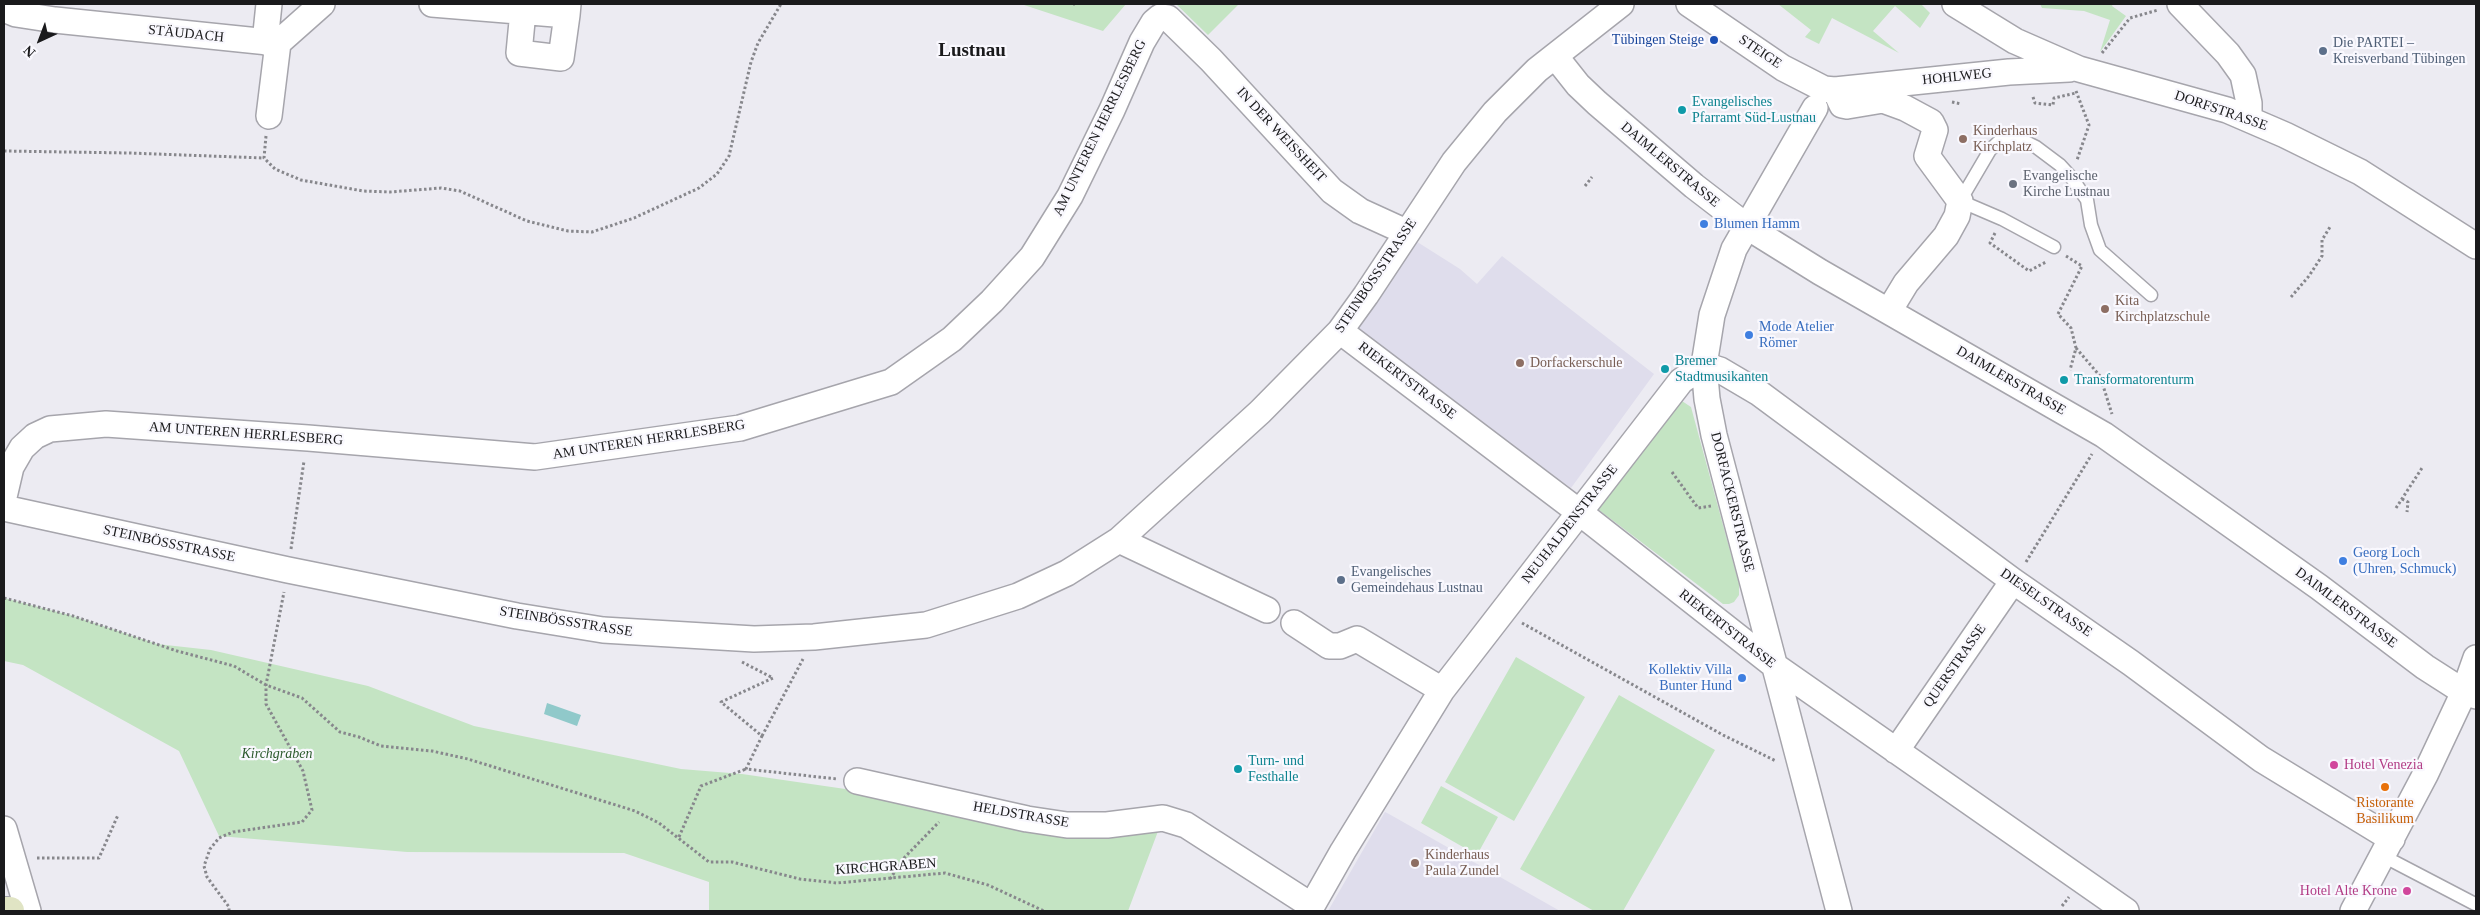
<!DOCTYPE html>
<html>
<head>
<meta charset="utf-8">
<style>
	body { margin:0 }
	#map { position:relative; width:2480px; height:915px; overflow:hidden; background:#ecebf2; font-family:Georgia,serif }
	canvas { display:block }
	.frame { position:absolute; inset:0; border:5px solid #1a1a1c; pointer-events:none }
	.north { position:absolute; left:15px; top:15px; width:50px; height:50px; -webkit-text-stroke:4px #f9f8fe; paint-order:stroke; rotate:223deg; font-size:14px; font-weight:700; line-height:20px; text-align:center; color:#1a1a1c }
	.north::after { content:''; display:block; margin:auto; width:18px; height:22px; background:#1a1a1c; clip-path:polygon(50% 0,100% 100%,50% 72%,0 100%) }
</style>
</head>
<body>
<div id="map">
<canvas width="2480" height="915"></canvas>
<div class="frame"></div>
<div class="north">N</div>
</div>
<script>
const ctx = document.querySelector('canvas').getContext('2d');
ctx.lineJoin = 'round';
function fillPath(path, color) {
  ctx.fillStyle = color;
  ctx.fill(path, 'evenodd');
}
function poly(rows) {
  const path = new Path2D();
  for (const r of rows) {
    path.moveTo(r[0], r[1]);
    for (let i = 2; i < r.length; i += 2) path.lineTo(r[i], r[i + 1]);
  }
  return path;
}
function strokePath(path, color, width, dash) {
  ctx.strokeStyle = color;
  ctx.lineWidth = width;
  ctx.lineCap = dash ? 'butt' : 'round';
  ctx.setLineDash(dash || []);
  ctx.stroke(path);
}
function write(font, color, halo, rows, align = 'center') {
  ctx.font = font + ' Georgia,serif';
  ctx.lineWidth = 4.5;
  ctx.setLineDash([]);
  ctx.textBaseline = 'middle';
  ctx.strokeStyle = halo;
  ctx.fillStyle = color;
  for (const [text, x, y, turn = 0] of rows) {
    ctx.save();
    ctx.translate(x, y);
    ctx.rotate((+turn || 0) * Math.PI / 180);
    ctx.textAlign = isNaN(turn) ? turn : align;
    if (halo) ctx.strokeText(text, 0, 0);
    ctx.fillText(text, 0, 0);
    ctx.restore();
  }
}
fillPath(poly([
	[1411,238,1460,269,1477,284,1502,256,1654,374,1571,488,1356,330],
	[1385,812,1389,814,1560,911,1328,911]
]), '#dfddec');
fillPath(poly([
	[1021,4,1126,4,1103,31],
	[1176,4,1239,4,1208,35],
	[1778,4,1921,4,1930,13,1920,28,1895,6,1873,31,1899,53,1832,18,1819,44,1805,37,1811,30],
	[2040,4,2113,4,2112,6,2126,16,2100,52,2110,20,2084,11,2042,8],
	[1676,397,1691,407,1739,584,1739,595,1734,602,1729,604,1723,604,1595,507],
	[4,598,73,616,157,644,211,650,368,686,474,726,681,769,742,774,983,809,1163,818,1128,911,709,911,709,882,624,853,407,852,219,836,179,751,23,665,4,661],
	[1516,657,1585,697,1514,821,1445,782],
	[1619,695,1715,750,1623,911,1594,911,1520,869],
	[1441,786,1498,817,1477,855,1421,823]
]), '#c4e4c3');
fillPath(poly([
	[547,703,581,715,577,726,544,714]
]), '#90c9ca');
const lane = poly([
	[2054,247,2002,219,1960,201,1990,150,2004,137,2024,141,2036,147,2060,165,2071,177,2087,200,2091,225,2100,250,2151,295],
	[2383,856,2475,904]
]);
const street = poly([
	[432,4,567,15,568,4],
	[1689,4,1783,68,1824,89,1835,90,2009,72,2069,69],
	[1955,4,2015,41,2079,69,2227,110,2285,135,2360,172,2476,246],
	[2180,4,2228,54,2243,75,2249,103,2249,118],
	[4,9,16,14,55,20,278,43,322,4],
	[523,11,519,53,561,58,567,15],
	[265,42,269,4],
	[1555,56,1578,85,1597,103,1694,186,1746,226,1820,272,2104,435,2319,587,2425,667,2464,692,2476,696],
	[1835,90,1842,105,1847,106,1883,100,1905,108,1931,122,1935,130,1927,156,1960,201,1957,216,1946,236,1906,283,1889,311],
	[1815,108,1734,249,1712,315,1704,365,1707,399,1714,435,1839,911],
	[269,116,278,43],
	[1340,331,1579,512,1775,666,2126,911],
	[1704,365,1720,370,1759,393,2013,581,2131,663,2261,759,2392,839],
	[4,497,11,467,22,448,35,436,50,429,106,424,308,438,535,457,740,428,891,382,952,339,992,301,1032,257,1070,196,1112,110,1142,42,1154,22,1160,17,1168,18,1211,60,1332,191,1360,211,1406,232],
	[4,508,288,570,517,616,603,630,754,639,814,637,926,625,1018,596,1067,573,1119,540,1260,412,1340,331,1366,295,1454,162,1495,112,1537,70,1621,4],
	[1119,540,1267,610],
	[1294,623,1329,646,1340,646,1357,639,1442,690],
	[1896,751,2013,581],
	[857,781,1027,819,1067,825,1107,825,1163,818,1186,825,1312,906],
	[4,829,28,911],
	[1309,911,1343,851,1442,690,1681,381,1704,365],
	[2353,911,2425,775,2464,692,2476,658]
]);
const secondary = poly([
	[4,911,10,911]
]);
strokePath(lane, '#a6a5ac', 15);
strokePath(street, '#a6a5ac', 28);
strokePath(secondary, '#a6a5ac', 30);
strokePath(poly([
	[1073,4,1075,4],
	[2102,53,2130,18,2158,10],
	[2076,91,2089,125,2077,160],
	[2033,97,2035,103,2053,105,2054,98,2076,93],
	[1952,102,1961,104],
	[266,136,264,158,275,169,301,180,363,191,390,192,441,188,460,191,527,221,568,231,592,232,634,218,699,188,717,174,729,156,751,62,758,43,781,4],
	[4,151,129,153,264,158],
	[1585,186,1592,177],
	[1995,233,1990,243,2029,271,2046,262],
	[2066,256,2082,266,2058,314,2071,328,2076,348,2070,370],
	[2291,297,2309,276,2322,256,2322,240,2330,227],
	[2076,348,2100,376,2112,414],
	[1672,472,1698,508,1711,506],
	[2402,499,2408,502,2407,512],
	[2396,508,2422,468],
	[291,549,304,461],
	[2026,562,2092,454],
	[4,598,73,616,177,651,234,666,266,685,302,698,340,732,359,737,381,746,432,751,468,759,635,811,659,823,709,862,732,862,800,879,837,883,945,873,988,885,1044,911],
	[1522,623,1723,735,1776,761],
	[742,662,773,678,721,702,762,736,746,769,837,779],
	[762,736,803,659],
	[679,837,701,786,746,769],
	[37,858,99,858,118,815],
	[890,879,903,859,939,822],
	[2062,906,2069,897],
	[229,911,229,907,207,877,204,866,210,849,219,838,233,832,302,822,312,810,303,771,266,704,266,685,284,592]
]), '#87878c', 3, [2.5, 2.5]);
strokePath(lane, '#fff', 12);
strokePath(street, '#fff', 25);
strokePath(secondary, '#e0e4c4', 28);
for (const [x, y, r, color] of [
	[1714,40,5,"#1a4fb4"],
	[2323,51,5,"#5c6f8a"],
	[1682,110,5,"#0f9aa8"],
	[1963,139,5,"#8d6e63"],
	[2013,184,5,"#6b7280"],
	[1704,224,5,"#3f7fe0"],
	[2105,309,5,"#8d6e63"],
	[1749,335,5,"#3f7fe0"],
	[1520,363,5,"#8d6e63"],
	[1665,369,5,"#0f9aa8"],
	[2064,380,5,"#0f9aa8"],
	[2343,561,5,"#3f7fe0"],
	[1341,580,5,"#5c6f8a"],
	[1742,678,5,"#3f7fe0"],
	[2334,765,5,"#d1479c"],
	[1238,769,5,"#0f9aa8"],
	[2385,787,5,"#e8710a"],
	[1415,863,5,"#8d6e63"],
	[2407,891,5,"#d1479c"]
]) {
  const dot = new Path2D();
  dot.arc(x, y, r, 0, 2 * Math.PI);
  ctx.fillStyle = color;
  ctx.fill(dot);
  strokePath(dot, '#f9f8fe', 2);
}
write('14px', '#1a1a1c', '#f9f8fe', [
	["STÄUDACH",186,34,6],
	["STEIGE",1760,52,34],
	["HOHLWEG",1957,77,-6],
	["DORFSTRASSE",2221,111,19],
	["AM UNTEREN HERRLESBERG",1100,128,-64],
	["IN DER WEISSHEIT",1281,135,47],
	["DAIMLERSTRASSE",1670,165,40],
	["STEINBÖSSSTRASSE",1376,276,-56],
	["RIEKERTSTRASSE",1407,381,37],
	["DAIMLERSTRASSE",2011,381,30],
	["AM UNTEREN HERRLESBERG",246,434,4],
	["AM UNTEREN HERRLESBERG",649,440,-9],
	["DORFACKERSTRASSE",1732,502,76],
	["NEUHALDENSTRASSE",1570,524,-52],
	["STEINBÖSSSTRASSE",169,544,12],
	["DIESELSTRASSE",2046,603,35],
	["DAIMLERSTRASSE",2346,608,37],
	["STEINBÖSSSTRASSE",566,622,9],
	["RIEKERTSTRASSE",1727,629,38],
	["QUERSTRASSE",1955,666,-55],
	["HELDSTRASSE",1021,815,10],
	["KIRCHGRABEN",886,867,-4]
]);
write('14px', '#164399', '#f9f8fe', [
	["Tübingen Steige",1704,40]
], 'right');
write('14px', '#4e5e75', '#f9f8fe', [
	["Die PARTEI –",2333,43],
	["Kreisverband Tübingen",2333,59],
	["Evangelisches",1351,572],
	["Gemeindehaus Lustnau",1351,588]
], 'left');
write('14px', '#0d838f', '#f9f8fe', [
	["Evangelisches",1692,102],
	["Pfarramt Süd-Lustnau",1692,118],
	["Bremer",1675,361],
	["Stadtmusikanten",1675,377],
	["Transformatorenturm",2074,380],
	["Turn- und",1248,761],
	["Festhalle",1248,777]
], 'left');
write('14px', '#785e54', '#f9f8fe', [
	["Kinderhaus",1973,131],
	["Kirchplatz",1973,147],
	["Kita",2115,301],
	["Kirchplatzschule",2115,317],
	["Dorfackerschule",1530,363],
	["Kinderhaus",1425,855],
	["Paula Zundel",1425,871]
], 'left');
write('14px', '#5b616d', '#f9f8fe', [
	["Evangelische",2023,176],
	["Kirche Lustnau",2023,192]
], 'left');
write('14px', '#366cbe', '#f9f8fe', [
	["Blumen Hamm",1714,224],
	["Mode Atelier",1759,327],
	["Römer",1759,343],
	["Georg Loch",2353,553],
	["(Uhren, Schmuck)",2353,569],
	["Kollektiv Villa",1732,670,"right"],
	["Bunter Hund",1732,686,"right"]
], 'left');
write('italic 14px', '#2c5a2d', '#f9f8fe', [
	["Kirchgraben",277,754]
]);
write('14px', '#b23c85', '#f9f8fe', [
	["Hotel Venezia",2344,765],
	["Hotel Alte Krone",2397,891,"right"]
], 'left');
write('14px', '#c56008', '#f9f8fe', [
	["Ristorante",2385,803],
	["Basilikum",2385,819]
]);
write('bold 19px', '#1a1a1c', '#f9f8fe', [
	["Lustnau",972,51]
]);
</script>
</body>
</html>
